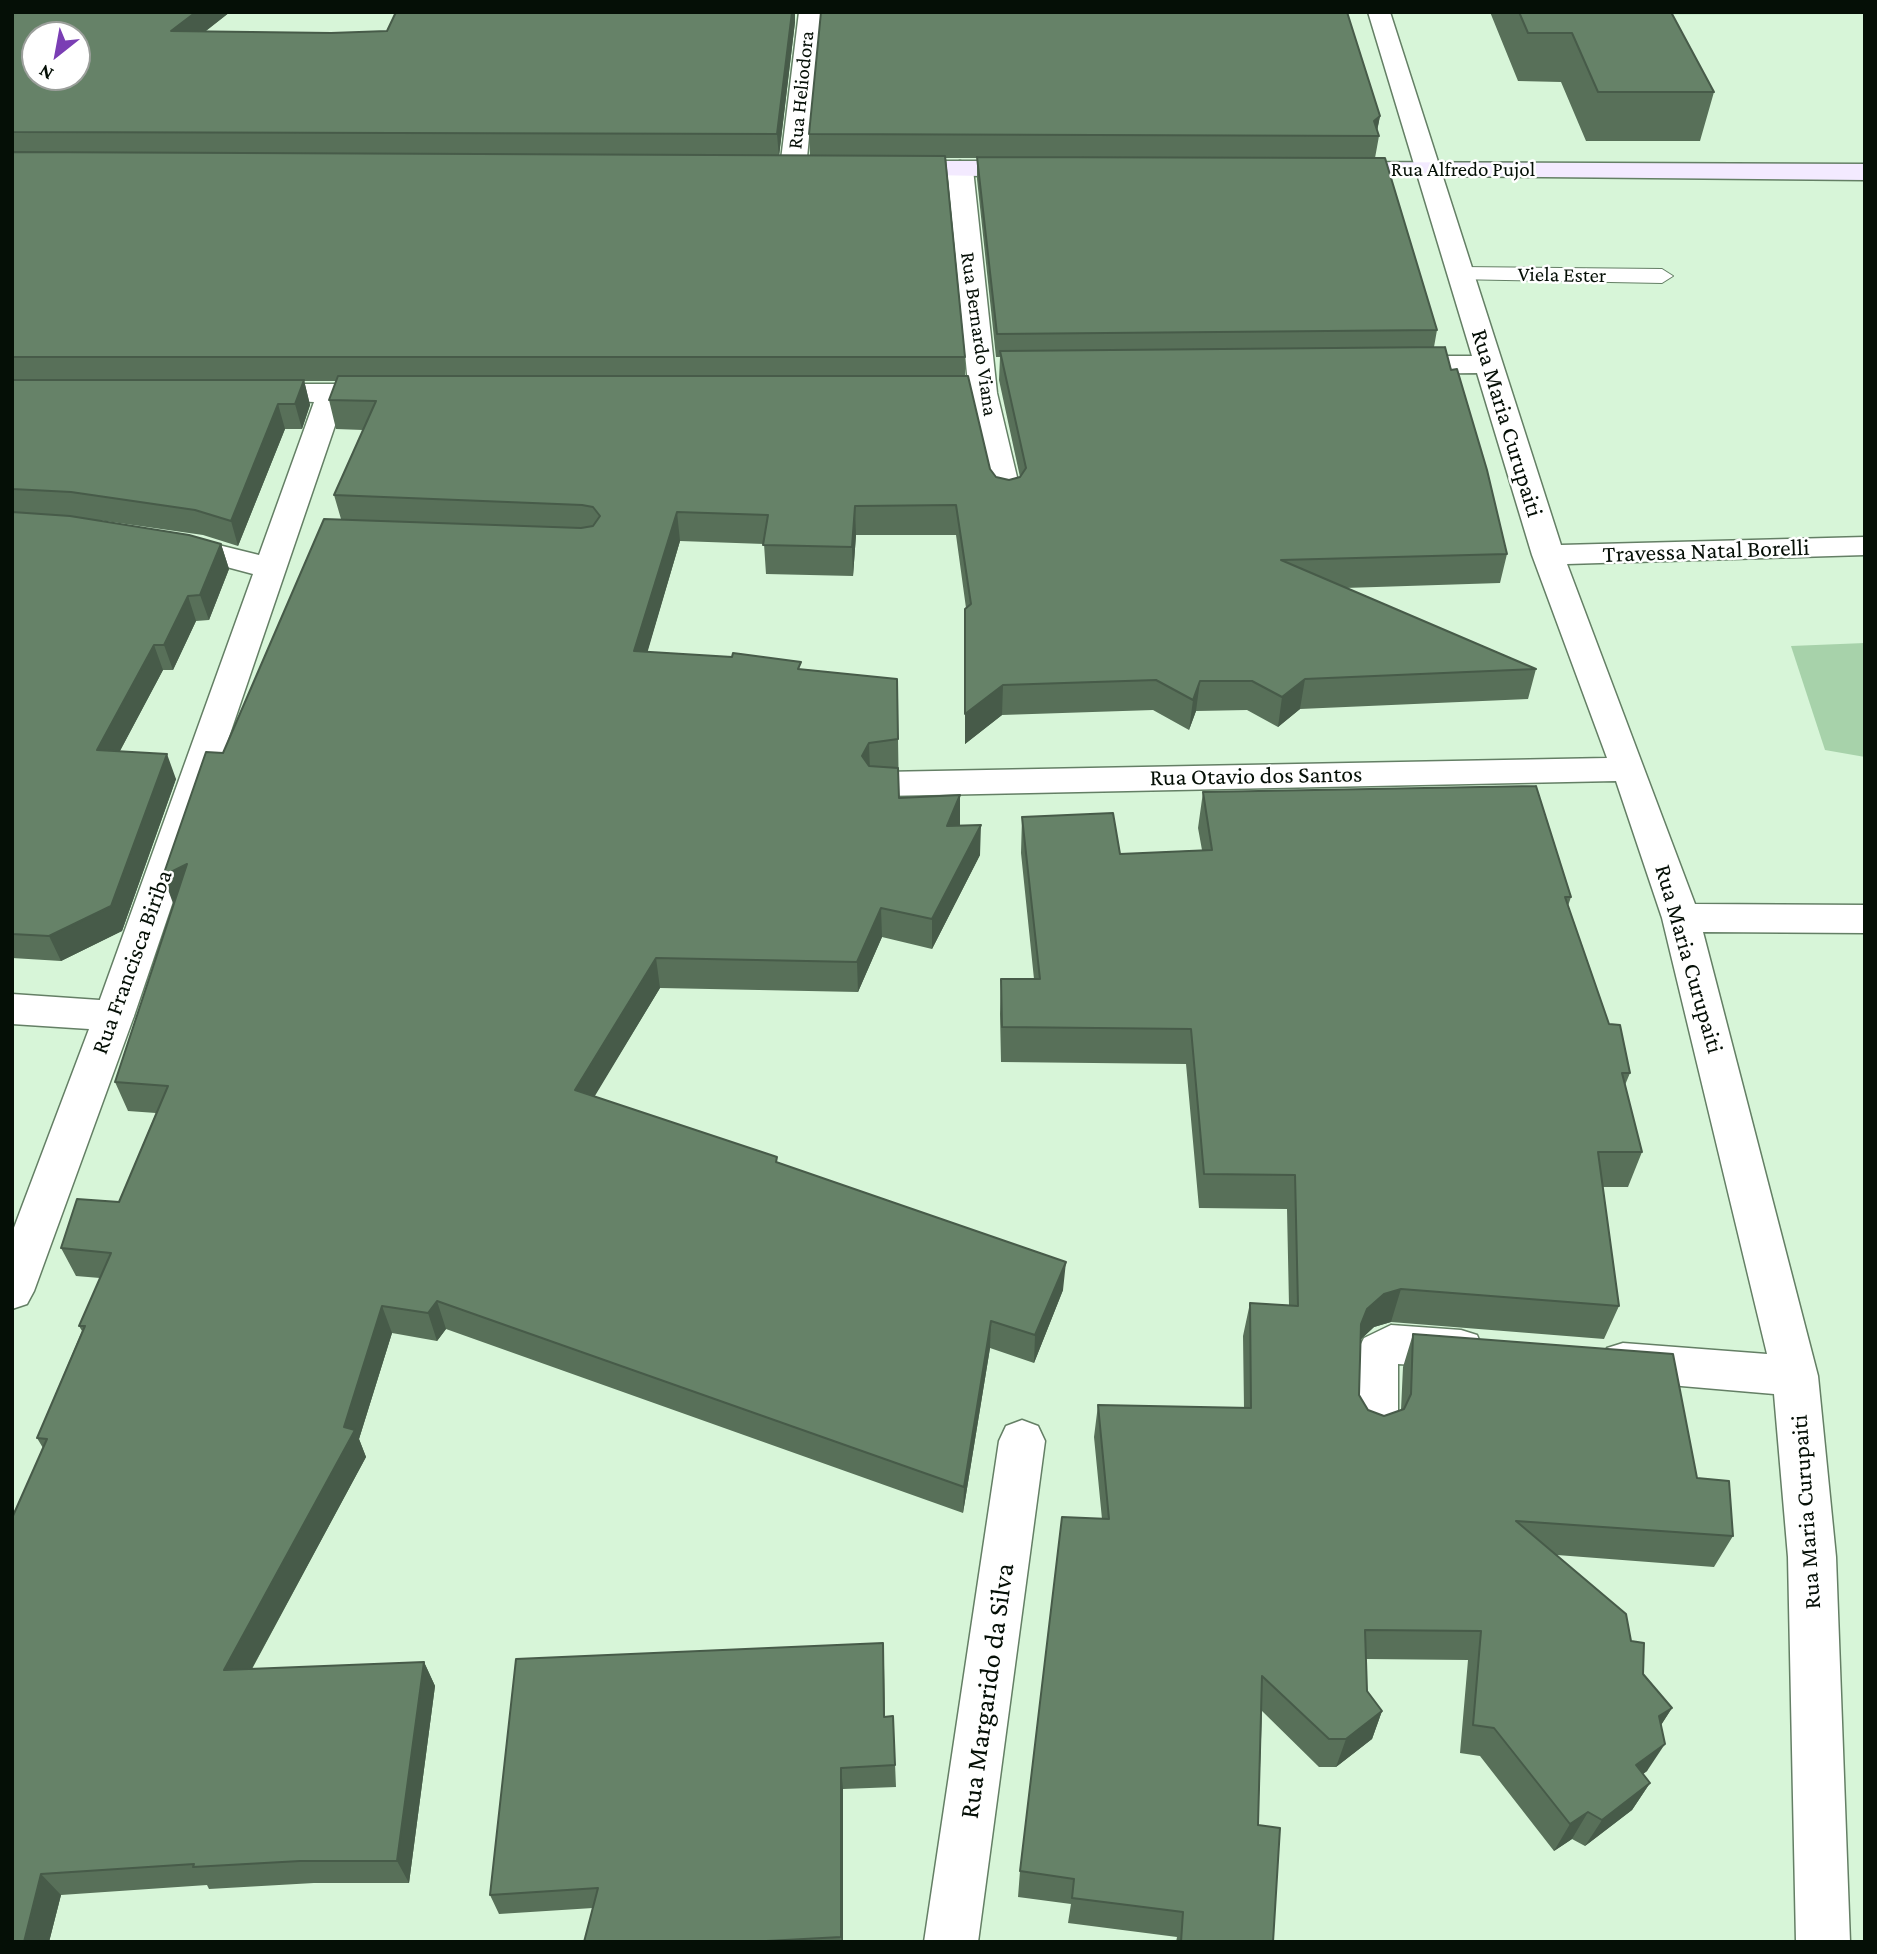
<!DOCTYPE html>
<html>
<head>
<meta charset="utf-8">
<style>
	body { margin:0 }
	#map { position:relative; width:1877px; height:1954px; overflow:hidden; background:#d7f5d8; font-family:"Crimson Pro",serif }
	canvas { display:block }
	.frame { position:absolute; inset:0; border:14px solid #050f06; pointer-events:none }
	.north { position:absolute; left:21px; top:21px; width:70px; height:70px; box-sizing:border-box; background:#fff; border:2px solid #9b9f9b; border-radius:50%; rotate:211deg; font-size:19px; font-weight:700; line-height:28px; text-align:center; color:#050f06 }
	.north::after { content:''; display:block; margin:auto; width:24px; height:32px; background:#7a3eb4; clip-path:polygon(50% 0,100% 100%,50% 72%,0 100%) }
</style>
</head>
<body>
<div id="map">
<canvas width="1877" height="1954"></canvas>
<div class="frame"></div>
<div class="north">N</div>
</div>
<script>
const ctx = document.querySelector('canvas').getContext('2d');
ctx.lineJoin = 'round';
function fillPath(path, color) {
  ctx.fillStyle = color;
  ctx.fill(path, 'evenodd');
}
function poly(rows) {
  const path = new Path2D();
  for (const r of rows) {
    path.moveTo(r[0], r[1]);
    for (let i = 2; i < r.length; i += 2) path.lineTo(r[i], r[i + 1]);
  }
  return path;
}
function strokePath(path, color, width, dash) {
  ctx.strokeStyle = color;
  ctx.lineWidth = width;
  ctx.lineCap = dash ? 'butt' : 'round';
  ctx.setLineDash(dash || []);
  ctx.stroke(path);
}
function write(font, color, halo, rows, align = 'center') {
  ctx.font = font + ' "Crimson Pro",serif';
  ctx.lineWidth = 5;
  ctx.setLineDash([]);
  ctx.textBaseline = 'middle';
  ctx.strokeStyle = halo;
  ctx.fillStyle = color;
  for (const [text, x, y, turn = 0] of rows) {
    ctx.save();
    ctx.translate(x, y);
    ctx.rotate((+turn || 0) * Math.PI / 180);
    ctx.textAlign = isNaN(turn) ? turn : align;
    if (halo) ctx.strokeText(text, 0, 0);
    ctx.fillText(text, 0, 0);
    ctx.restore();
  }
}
fillPath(poly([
	[1669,12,1865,12,1865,14,1670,15]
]), '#c6eac8');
fillPath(poly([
	[1865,643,1865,757,1825,750,1791,646]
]), '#a7d2aa');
const service = poly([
	[1461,267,1662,269,1673,276,1662,283,1453,279,1450,274,1461,267]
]);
const minor = poly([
	[1368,12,1390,12,1561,545,1865,537,1865,555,1567,564,1695,904,1865,905,1865,933,1703,932,1818,1376,1836,1557,1850,1942,1796,1942,1788,1557,1774,1394,1623,1381,1607,1376,1601,1362,1607,1348,1623,1343,1767,1354,1662,918,1616,781,883,796,871,793,865,784,871,775,883,772,1607,758,1532,555,1477,373,1396,374,1386,371,1382,365,1386,359,1396,356,1472,356,1368,12],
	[960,161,969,164,973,169,997,393,1022,498,1018,504,1007,507,996,504,992,498,970,402,921,402,911,399,907,393,911,387,921,384,968,384,947,169,951,164,960,161],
	[256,384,385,384,395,387,399,393,395,399,385,402,343,402,134,1016,128,1026,114,1031,100,1026,94,1016,253,574,163,550,158,543,163,536,174,534,259,555,314,402,246,399,242,393,246,387,256,384],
	[1391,1325,1461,1330,1477,1335,1483,1349,1477,1363,1461,1368,1398,1364,1398,1426,1391,1440,1375,1446,1359,1440,1352,1426,1354,1358,1364,1338,1391,1325],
	[1022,1420,1038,1426,1045,1441,978,1942,924,1942,999,1441,1006,1426,1022,1420]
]);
const tertiary = poly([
	[799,12,821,12,806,168,802,173,793,176,784,173,780,168,799,12],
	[12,994,114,1001,128,1006,134,1016,34,1291,27,1304,12,1309,12,1233,89,1029,12,1024,12,994]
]);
const secondary = poly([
	[893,161,1029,161,1038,164,1042,169,1038,174,1029,177,884,174,880,169,884,164,893,161],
	[1337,162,1865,164,1865,180,1328,175,1324,170,1328,165,1337,162]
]);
strokePath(service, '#647f65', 2);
strokePath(minor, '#647f65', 3);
strokePath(tertiary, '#647f65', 3);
strokePath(secondary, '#647f65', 3);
fillPath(service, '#fff');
fillPath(minor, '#fff');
fillPath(tertiary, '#fff');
fillPath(secondary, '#f3eaff');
fillPath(poly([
	[12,12,230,12,206,31,331,33,387,31,396,12,795,12,795,22,779,155,810,155,809,134,1380,116,1377,131,1379,136,1375,158,1437,330,1434,347,1507,554,1500,583,1345,588,1536,669,1528,699,1300,709,1278,727,1247,710,1196,711,1189,730,1153,710,1002,715,965,744,965,639,966,608,956,535,856,535,853,576,766,574,764,544,680,541,647,652,801,669,897,679,899,798,960,795,960,826,980,855,932,949,882,937,858,992,660,988,594,1096,778,1162,1063,1290,1034,1363,990,1348,963,1513,446,1329,437,1341,392,1333,359,1439,366,1457,252,1669,424,1662,435,1686,409,1883,314,1883,209,1889,207,1885,61,1895,49,1942,12,1942,43,1448,37,1438,82,1331,79,1326,100,1278,76,1276,61,1248,119,1202,156,1113,128,1111,115,1082,223,753,341,519,334,495,363,430,336,429,329,400,336,381,304,381,310,405,302,429,285,429,238,546,203,535,98,520,221,544,229,569,209,620,196,621,173,670,163,670,120,751,176,779,122,931,61,961,12,958],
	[946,158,977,158,977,179,996,357,1000,357,999,380,1020,477,1009,480,996,477,990,469,965,376,965,357],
	[1490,12,1671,12,1714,92,1700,141,1586,141,1561,82,1518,81],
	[1203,792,1571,897,1568,906,1609,1024,1630,1073,1625,1085,1642,1152,1628,1187,1603,1187,1619,1306,1604,1339,1391,1322,1374,1327,1360,1340,1359,1395,1368,1410,1384,1416,1401,1410,1403,1367,1413,1334,1697,1478,1733,1536,1714,1567,1557,1555,1631,1641,1643,1674,1672,1708,1661,1725,1647,1771,1643,1774,1650,1783,1632,1810,1585,1846,1572,1839,1554,1851,1480,1756,1460,1753,1468,1660,1366,1659,1367,1691,1382,1711,1372,1739,1336,1767,1319,1767,1262,1711,1258,1825,1273,1942,1176,1942,1177,1937,1068,1923,1071,1904,1018,1897,1020,1871,1102,1519,1094,1437,1098,1405,1244,1408,1243,1336,1250,1303,1289,1305,1287,1209,1199,1208,1186,1064,1001,1062,1000,1014,1001,979,1034,979,1021,853,1022,817,1120,854,1202,850,1198,828],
	[884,1666,885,1717,893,1716,896,1787,843,1789,843,1942,584,1942,593,1908,499,1914,490,1895]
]), '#587059');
fillPath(poly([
	[196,12,230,12,177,53,171,31],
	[792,12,795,12,795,22,779,157,777,134],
	[1380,116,1376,136,1374,121],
	[304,380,310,405,302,429,295,404],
	[278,404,285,429,238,546,231,521],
	[855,506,856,535,853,576,852,547],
	[677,512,680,541,639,681,634,651],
	[221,544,229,569,209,620,200,595],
	[188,596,196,621,173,670,164,645],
	[154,645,163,670,107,775,97,750],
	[1305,679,1300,709,1278,727,1282,697],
	[1200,681,1196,711,1189,730,1193,700],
	[1003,685,1002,715,965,744,965,714],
	[869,743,870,772,862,756],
	[167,754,176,779,122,931,61,961,49,936],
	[960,795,960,825,947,856,947,826],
	[981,825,980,855,932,949,932,919],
	[187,864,174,906,163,876],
	[881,908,882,937,858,992,857,962],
	[656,958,660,988,581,1119,575,1090],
	[1066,1262,1063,1290,1034,1363,1035,1335],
	[1401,1289,1391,1322,1374,1327,1358,1342,1361,1324,1367,1309,1384,1294],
	[437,1301,446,1329,437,1341,428,1313],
	[382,1306,392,1333,359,1439,366,1457,238,1694,224,1670,344,1427],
	[991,1321,990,1348,963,1513,964,1487],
	[424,1662,435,1686,409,1883,397,1861],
	[1672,1708,1654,1736,1659,1716],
	[1382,1711,1372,1739,1336,1767,1346,1739],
	[1665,1744,1647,1771,1619,1792,1636,1765],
	[841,1768,843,1789,843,1942,842,1942,841,1937],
	[1650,1783,1632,1810,1585,1846,1602,1820],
	[1588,1812,1572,1839,1554,1851,1570,1824],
	[41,1874,61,1895,49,1942,24,1942]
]), '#475b49');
const building = poly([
	[12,12,196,12,171,31,331,33,387,31,396,12,792,12,777,134,12,132,12,12],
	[35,35,77,35,77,77,35,77,35,35],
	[821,12,1347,12,1380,116,1374,121,1379,136,809,134,821,12],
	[1519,12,1671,12,1714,92,1598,92,1572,33,1528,33,1519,12],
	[12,152,945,156,965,357,12,357,12,152],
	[977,157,1385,158,1437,330,997,334,977,157],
	[1445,347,1451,370,1457,369,1487,470,1507,554,1281,560,1536,669,1305,679,1282,697,1252,681,1200,681,1193,700,1156,680,1003,685,965,714,965,609,971,604,956,505,855,506,852,547,763,545,768,515,677,512,634,651,732,657,733,653,801,662,798,669,897,679,898,739,869,743,862,756,869,766,898,768,899,798,960,795,947,826,981,825,932,919,881,908,857,962,656,958,575,1090,777,1157,776,1162,1066,1262,1035,1335,991,1321,964,1487,437,1301,428,1313,382,1306,344,1427,355,1430,224,1670,424,1662,397,1861,300,1861,193,1867,194,1864,41,1874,24,1942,12,1942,12,1518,47,1439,37,1438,85,1326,79,1326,111,1253,61,1248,77,1199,119,1202,168,1086,115,1082,187,864,163,876,206,752,223,753,324,519,581,528,593,526,600,516,593,507,582,505,334,495,376,401,329,400,338,376,968,376,990,469,996,477,1009,480,1020,477,1026,468,1000,351,1445,347],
	[12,380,304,380,295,404,278,404,231,521,195,510,71,492,12,489,12,380],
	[12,512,70,516,189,535,221,544,200,595,188,596,164,645,154,645,97,750,167,754,111,906,49,936,12,934,12,512],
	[1536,786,1571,897,1565,897,1609,1024,1620,1025,1630,1073,1622,1073,1642,1152,1598,1152,1619,1306,1401,1289,1384,1294,1367,1309,1361,1324,1359,1395,1368,1410,1384,1416,1404,1409,1411,1394,1413,1334,1673,1354,1697,1478,1729,1481,1733,1536,1516,1521,1626,1614,1631,1641,1644,1643,1643,1674,1672,1708,1659,1716,1665,1744,1636,1765,1650,1783,1602,1820,1588,1812,1570,1824,1494,1728,1473,1725,1481,1631,1365,1630,1367,1691,1382,1711,1346,1739,1329,1739,1262,1676,1258,1825,1280,1828,1273,1942,1181,1942,1183,1912,1072,1898,1074,1879,1020,1871,1062,1517,1109,1519,1098,1405,1251,1408,1250,1303,1298,1306,1295,1175,1204,1174,1191,1029,1002,1027,1001,979,1040,979,1022,817,1113,813,1120,854,1212,850,1203,792,1536,786],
	[883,1643,884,1717,893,1716,895,1765,841,1768,841,1937,748,1942,584,1942,598,1888,490,1895,516,1659,883,1643]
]);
fillPath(building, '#668268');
strokePath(building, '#475b49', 2);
write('21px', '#050f06', '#fff', [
	["Rua Heliodora",801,90,-84],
	["Rua Alfredo Pujol",1463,170],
	["Viela Ester",1562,275,1],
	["Rua Bernardo Viana",979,334,82]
]);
write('24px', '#050f06', '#fff', [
	["Rua Maria Curupaiti",1507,423,73],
	["Travessa Natal Borelli",1706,551,-2],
	["Rua Otavio dos Santos",1256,776,-1],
	["Rua Maria Curupaiti",1689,959,74],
	["Rua Francisca Biriba",132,962,-70],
	["Rua Maria Curupaiti",1806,1512,-94]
]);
write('28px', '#050f06', '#fff', [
	["Rua Margarido da Silva",987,1691,-82]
]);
</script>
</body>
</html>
